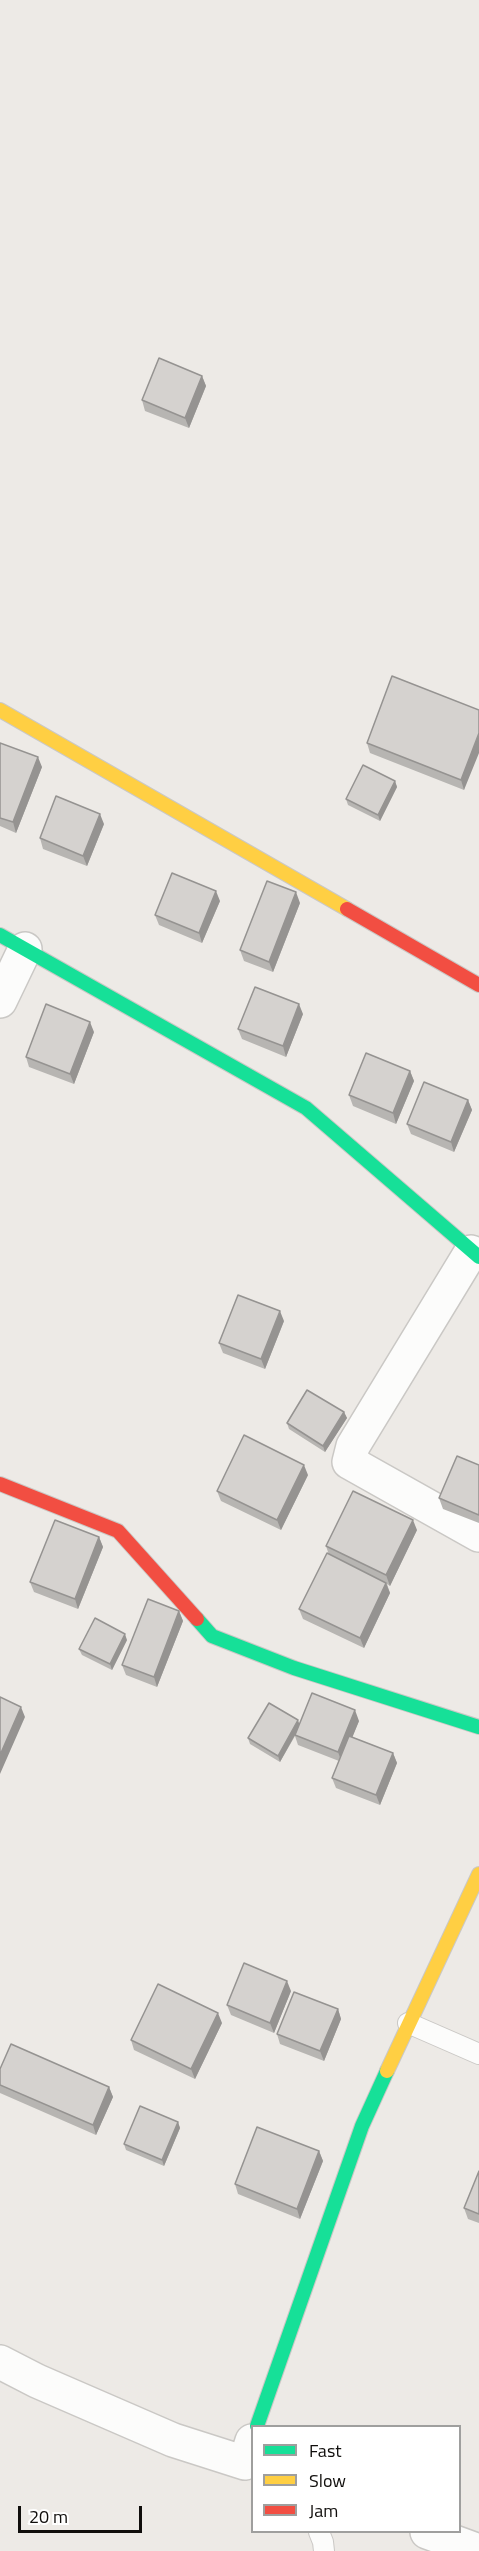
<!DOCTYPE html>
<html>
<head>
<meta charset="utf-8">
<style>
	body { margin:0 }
	#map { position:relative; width:479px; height:2551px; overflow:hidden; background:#edeae6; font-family:"Titillium Web",sans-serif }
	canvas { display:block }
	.legend { position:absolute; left:251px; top:2425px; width:210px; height:108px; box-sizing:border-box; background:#fff; border:2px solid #9f9f9e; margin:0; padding:8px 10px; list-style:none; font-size:18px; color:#100e0c }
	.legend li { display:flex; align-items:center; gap:12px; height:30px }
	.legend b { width:30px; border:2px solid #9f9f9e }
	.scale { position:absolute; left:18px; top:2506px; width:124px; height:27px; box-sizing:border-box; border:3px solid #100e0c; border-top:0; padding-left:8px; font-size:18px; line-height:21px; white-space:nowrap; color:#100e0c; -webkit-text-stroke:4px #fff; paint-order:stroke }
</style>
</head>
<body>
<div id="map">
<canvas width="479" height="2551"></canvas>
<ul class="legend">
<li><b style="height:8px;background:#16e098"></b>Fast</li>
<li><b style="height:8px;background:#ffcf43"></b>Slow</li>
<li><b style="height:8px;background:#f24e42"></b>Jam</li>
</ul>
<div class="scale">20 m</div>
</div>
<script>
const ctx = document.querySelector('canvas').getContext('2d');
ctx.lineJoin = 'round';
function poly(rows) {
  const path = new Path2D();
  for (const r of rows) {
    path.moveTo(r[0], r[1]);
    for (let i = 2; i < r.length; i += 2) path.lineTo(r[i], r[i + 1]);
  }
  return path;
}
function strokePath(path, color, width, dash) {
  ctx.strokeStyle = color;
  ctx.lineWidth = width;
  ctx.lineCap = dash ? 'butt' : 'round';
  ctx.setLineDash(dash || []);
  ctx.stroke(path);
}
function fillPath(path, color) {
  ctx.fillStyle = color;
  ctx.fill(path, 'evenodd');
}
const lane = poly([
	[408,2023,479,2054],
	[319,2532,323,2542,324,2551]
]);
const street = poly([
	[0,1001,25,949],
	[471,1252,353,1446,349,1462,479,1535],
	[0,2362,37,2381,173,2440,245,2463,252,2441],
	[427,2532,479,2551]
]);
const fast = poly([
	[0,935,306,1108,479,1257],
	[197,1619,212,1636,294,1668,479,1727],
	[257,2426,362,2126,387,2071]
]);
const slow = poly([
	[0,710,347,909],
	[387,2071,479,1874]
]);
const jam = poly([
	[347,909,479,985],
	[0,1484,118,1531,197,1619]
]);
strokePath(lane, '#cac8c5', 22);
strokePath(street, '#cac8c5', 36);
strokePath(fast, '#cac8c5', 16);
strokePath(slow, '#cac8c5', 16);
strokePath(jam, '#cac8c5', 16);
strokePath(lane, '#fcfcfb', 20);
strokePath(street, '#fcfcfb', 33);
strokePath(fast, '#16e098', 14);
strokePath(slow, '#ffcf43', 14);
strokePath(jam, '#f24e42', 14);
fillPath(poly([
	[202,376,206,386,189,428,145,411,142,400],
	[479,710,464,790,370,753,367,743],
	[0,743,42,767,16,833,0,826],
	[395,781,397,787,380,821,348,805,346,799],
	[104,824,87,866,43,849,40,838],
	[220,901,202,943,159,925,155,915],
	[300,903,273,972,244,961,240,950],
	[303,1014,286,1057,242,1039,238,1029],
	[94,1032,74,1084,29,1067,26,1057],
	[410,1071,414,1081,396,1124,353,1106,349,1095],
	[468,1100,472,1110,454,1152,411,1134,407,1124],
	[284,1321,265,1369,223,1353,219,1343],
	[344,1412,347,1418,325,1452,289,1429,287,1423],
	[479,1465,479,1523,443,1509,439,1498],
	[308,1475,281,1530,221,1501,217,1491],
	[417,1530,390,1586,387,1584,390,1593,364,1648,303,1619,299,1609,329,1555,326,1546],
	[99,1537,103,1547,78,1609,34,1592,30,1582],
	[179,1611,183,1621,157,1687,126,1675,122,1665],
	[127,1640,112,1670,82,1655,79,1649],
	[359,1721,352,1737,393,1753,397,1763,380,1805,336,1788,332,1778,339,1761,298,1745,295,1736,280,1762,250,1744,248,1738,299,1723],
	[291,1991,274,2033,231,2015,227,2005],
	[338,2009,341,2019,324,2061,280,2044,277,2034],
	[222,2023,195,2079,134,2050,131,2040],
	[0,2085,109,2087,113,2097,96,2135,0,2093],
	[178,2122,180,2128,164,2166,126,2150,124,2144],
	[319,2151,323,2161,300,2219,238,2194,235,2184],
	[479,2171,479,2223,468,2219,464,2208]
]), '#b7b5b2');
fillPath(poly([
	[202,376,206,386,189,428,185,418],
	[479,733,479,753,464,790,461,780],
	[38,757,42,767,16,833,13,822],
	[395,781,397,787,380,821,378,815],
	[100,814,104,824,87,866,83,856],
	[216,891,220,901,202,943,199,933],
	[296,892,300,903,273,972,269,962],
	[299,1004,303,1014,286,1057,283,1046],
	[90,1022,94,1032,74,1084,70,1074],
	[410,1071,414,1081,396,1124,393,1113],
	[468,1100,472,1110,454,1152,451,1142],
	[280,1311,284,1321,265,1369,261,1359],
	[344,1412,347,1418,325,1452,323,1446],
	[304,1465,308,1475,281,1530,277,1520],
	[413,1520,417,1530,390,1586,386,1575],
	[99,1537,103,1547,78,1609,75,1599],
	[386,1583,390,1593,364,1648,360,1638],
	[179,1611,183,1621,157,1687,154,1677],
	[125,1634,127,1640,112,1670,110,1664],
	[21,1707,25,1717,0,1774,0,1755],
	[355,1710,359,1721,342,1763,338,1752],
	[298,1720,300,1726,280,1762,278,1756],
	[393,1753,397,1763,380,1805,376,1795],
	[287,1981,291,1991,274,2033,270,2023],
	[338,2009,341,2019,324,2061,320,2051],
	[218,2013,222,2023,195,2079,191,2069],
	[109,2087,113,2097,96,2135,93,2125],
	[178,2122,180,2128,164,2166,162,2160],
	[319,2151,323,2161,300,2219,297,2209]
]), '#959391');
const building = poly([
	[159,358,202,376,185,418,142,400,159,358],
	[392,676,479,710,479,733,461,780,367,743,392,676],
	[0,743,38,757,13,822,0,818,0,743],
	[363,765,395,781,378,815,346,799,363,765],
	[56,796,100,814,83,856,40,838,56,796],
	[172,873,216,891,199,933,155,915,172,873],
	[267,881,296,892,269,962,240,950,267,881],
	[255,987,299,1004,283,1046,238,1029,255,987],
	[46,1004,90,1022,70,1074,26,1057,46,1004],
	[366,1053,410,1071,393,1113,349,1095,366,1053],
	[424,1082,468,1100,451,1142,407,1124,424,1082],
	[238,1295,280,1311,261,1359,219,1343,238,1295],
	[307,1390,344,1412,323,1446,287,1423,307,1390],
	[244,1435,304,1465,277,1520,217,1491,244,1435],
	[457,1456,479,1465,479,1515,439,1498,457,1456],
	[353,1491,413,1520,386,1575,326,1546,353,1491],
	[55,1520,99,1537,75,1599,30,1582,55,1520],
	[327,1553,386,1583,360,1638,299,1609,327,1553],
	[148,1599,179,1611,154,1677,122,1665,148,1599],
	[95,1618,125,1634,110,1664,79,1649,95,1618],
	[312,1693,355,1710,338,1752,295,1735,312,1693],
	[0,1697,21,1707,0,1755,0,1697],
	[269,1703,298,1720,278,1756,248,1738,269,1703],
	[349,1736,393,1753,376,1795,332,1778,349,1736],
	[244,1963,287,1981,270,2023,227,2005,244,1963],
	[158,1984,218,2013,191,2069,131,2040,158,1984],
	[294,1992,338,2009,320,2051,277,2034,294,1992],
	[11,2044,109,2087,93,2125,0,2085,0,2069,11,2044],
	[140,2106,178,2122,162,2160,124,2144,140,2106],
	[257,2127,319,2151,297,2209,235,2184,257,2127],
	[479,2171,479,2214,464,2208,479,2171]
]);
fillPath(building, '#d5d2cf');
strokePath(building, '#959391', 1.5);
</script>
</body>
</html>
